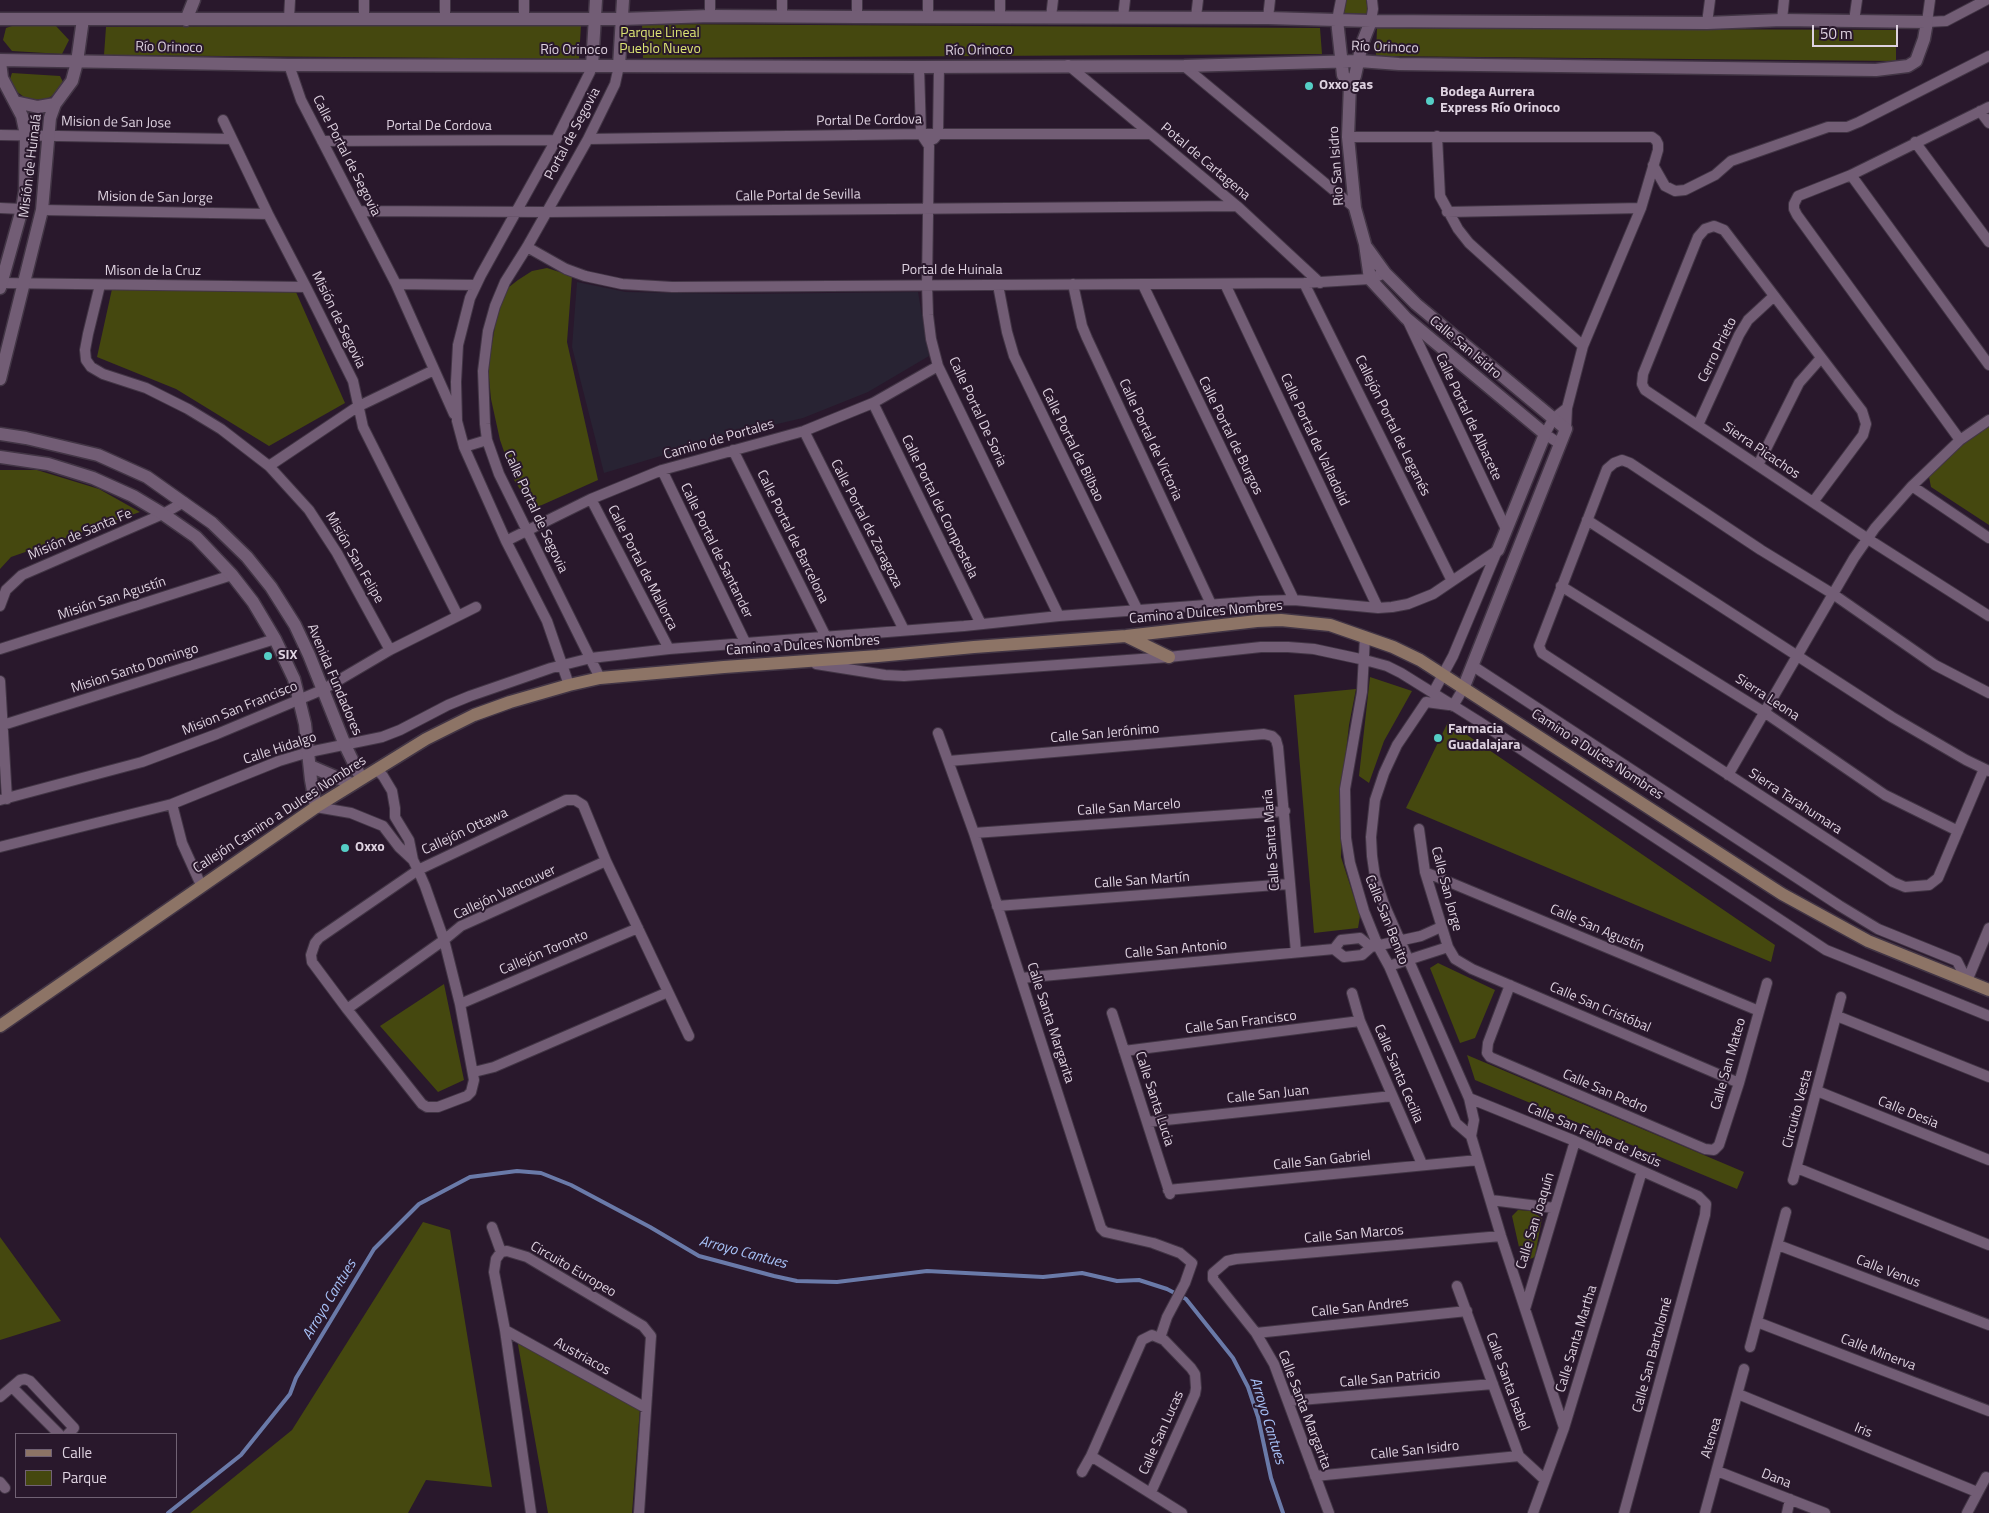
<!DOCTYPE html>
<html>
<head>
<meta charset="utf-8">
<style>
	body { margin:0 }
	#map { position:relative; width:1989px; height:1513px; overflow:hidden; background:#29182c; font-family:"Titillium Web",sans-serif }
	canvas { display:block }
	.legend { position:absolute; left:15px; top:1433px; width:162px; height:65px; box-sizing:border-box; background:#29182c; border:1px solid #716274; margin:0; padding:6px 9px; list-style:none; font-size:15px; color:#ded2e0 }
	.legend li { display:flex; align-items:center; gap:10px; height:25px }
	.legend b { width:25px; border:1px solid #716274 }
	.scale { position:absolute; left:1812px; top:25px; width:86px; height:22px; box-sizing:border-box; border:2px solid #ded2e0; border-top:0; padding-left:6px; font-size:15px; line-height:18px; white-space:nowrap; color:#ded2e0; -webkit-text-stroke:4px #29182c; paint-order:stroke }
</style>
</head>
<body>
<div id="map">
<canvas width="1989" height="1513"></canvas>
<ul class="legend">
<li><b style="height:6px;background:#8d7466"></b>Calle</li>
<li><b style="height:14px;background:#45480f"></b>Parque</li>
</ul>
<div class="scale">50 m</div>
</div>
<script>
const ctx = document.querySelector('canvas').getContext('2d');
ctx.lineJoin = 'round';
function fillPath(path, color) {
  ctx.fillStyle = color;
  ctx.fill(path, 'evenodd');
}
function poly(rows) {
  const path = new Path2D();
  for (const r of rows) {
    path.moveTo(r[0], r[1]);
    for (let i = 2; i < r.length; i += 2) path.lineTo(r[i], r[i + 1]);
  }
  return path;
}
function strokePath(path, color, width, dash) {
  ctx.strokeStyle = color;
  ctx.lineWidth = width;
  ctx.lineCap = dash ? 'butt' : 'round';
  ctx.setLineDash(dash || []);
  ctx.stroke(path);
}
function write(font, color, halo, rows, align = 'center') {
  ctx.font = font + ' "Titillium Web",sans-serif';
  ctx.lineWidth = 4;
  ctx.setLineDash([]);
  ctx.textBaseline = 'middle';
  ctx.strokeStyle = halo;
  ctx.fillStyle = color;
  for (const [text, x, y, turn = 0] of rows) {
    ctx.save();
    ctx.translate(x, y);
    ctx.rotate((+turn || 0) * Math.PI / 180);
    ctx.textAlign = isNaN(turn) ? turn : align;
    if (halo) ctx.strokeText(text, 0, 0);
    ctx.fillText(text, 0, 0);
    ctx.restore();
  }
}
fillPath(poly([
	[577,282,626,292,735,294,918,292,929,356,868,392,803,418,734,434,604,473,572,347]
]), '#282333');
fillPath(poly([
	[1344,0,1366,0,1369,14,1341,14],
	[642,24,1320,28,1322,54,643,58],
	[15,25,56,26,69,40,62,54,12,51,3,40,6,28],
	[581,25,579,59,104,55,106,27],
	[1377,28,1896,30,1896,61,1376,56],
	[12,73,60,76,63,82,60,90,46,100,27,99,13,89,9,82],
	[547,268,572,276,567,342,598,480,533,509,514,480,500,440,491,399,488,367,499,303,509,287,518,280,532,271],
	[112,289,296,292,345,403,269,446,176,389,97,357],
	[1989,423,1989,525,1931,487,1929,477,1933,468],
	[0,470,37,470,99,489,140,512,11,557,0,569],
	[1370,677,1412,691,1384,741,1369,783,1359,776],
	[1356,689,1349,725,1345,761,1341,857,1360,916,1358,928,1314,933,1294,695],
	[1448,722,1775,945,1771,962,1406,808],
	[1438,963,1495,990,1475,1038,1460,1043,1430,968],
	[444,984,464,1080,438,1092,380,1026],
	[1467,1055,1744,1172,1737,1189,1475,1080],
	[1518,1210,1531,1211,1542,1218,1535,1256,1533,1258,1529,1259,1521,1256,1512,1216],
	[423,1222,450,1230,492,1487,426,1480,408,1513,190,1513,292,1430],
	[0,1237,61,1321,0,1340],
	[517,1339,640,1408,632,1513,548,1513]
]), '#45480f');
strokePath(poly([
	[168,1513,241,1455,290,1394,296,1378,374,1249,419,1204,470,1177,517,1171,541,1173,571,1185,650,1227,699,1256,774,1276,797,1281,837,1282,927,1271,1043,1277,1082,1273,1117,1281,1139,1280,1167,1289,1186,1299,1233,1358,1248,1387,1258,1417,1271,1478,1283,1513]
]), '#6a7aa9', 4);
const minor = poly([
	[364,0,364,19],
	[445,0,445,19],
	[524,0,524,19],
	[710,0,710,16],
	[782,0,782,17],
	[857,0,857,17],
	[928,0,928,17],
	[1000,0,1000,17],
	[1930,0,1927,22,1946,21,1986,0],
	[1051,17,1053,0],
	[1123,17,1125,0],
	[1196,17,1198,0],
	[1268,18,1270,0],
	[289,19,290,0],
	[1337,20,1341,0],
	[1782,20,1784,0],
	[1371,21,1373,9,1372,0],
	[1854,21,1857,0],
	[1707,23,1710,0],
	[289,65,301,100,396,284,454,414],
	[1068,65,1237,206,1320,283],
	[1184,66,1355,208],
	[919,67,921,134,929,146,927,284,928,315,931,339,938,366,1059,616],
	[1980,111,1989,123],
	[223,120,268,214,306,287,353,381,363,427,458,616],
	[0,135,232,139],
	[1437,136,1440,196,1458,229,1469,243,1583,346],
	[1348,137,1652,137,1656,140,1658,144,1658,150,1641,208,1583,346,1567,408,1566,429],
	[588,139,921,134,1150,134],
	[934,139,938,134,939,67],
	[322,141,556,140],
	[1915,142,1989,242],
	[1653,165,1665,186,1675,191,1685,190,1715,175,1731,161,1828,127,1847,127,1859,122,1989,56],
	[1851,175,1989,365],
	[0,208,22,209],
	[42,210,268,214],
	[359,211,546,212,1237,206],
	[1447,212,1641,208],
	[527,247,566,269,585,276,622,284,672,287,1304,283,1370,279,1385,273],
	[0,283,306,287],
	[1304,283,1452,581],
	[396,284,475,285],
	[1073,284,1082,326,1087,338,1211,604],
	[1225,284,1378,608],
	[100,285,88,334,85,350,86,360,91,367,103,374,146,388,188,409,221,429,269,466,309,510,337,553,390,650],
	[998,285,1007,332,1014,356,1138,611],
	[1143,285,1294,600],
	[1407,319,1506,529],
	[873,403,981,624],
	[1698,425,1739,335,1748,320,1774,296],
	[804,431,904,630],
	[1960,440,1797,215,1794,209,1794,204,1798,196,1851,175,1989,107],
	[1560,444,1545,434,1553,419,1567,408],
	[464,447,487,440],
	[733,450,826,637],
	[1758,465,1799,383,1821,358],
	[269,466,357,407,434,370],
	[662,470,746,644],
	[1912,486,1989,538],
	[591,499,669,649],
	[1813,502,1863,435,1866,424,1862,411,1724,230,1714,226,1705,229,1698,237,1643,374,1642,384,1645,390,1868,539,1989,616],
	[1587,520,1892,717,1966,760,1989,771],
	[506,541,591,499,662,470,804,431,873,403,938,366],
	[1561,586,1764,712,1885,795,1958,831],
	[0,606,6,590,22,575,163,514,184,502],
	[1365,637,1362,692,1345,789,1346,838,1350,863,1364,911,1378,946,1389,966,1456,1123,1471,1136],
	[0,649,232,575],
	[816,664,885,675,904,676,1169,657,1261,647,1288,647,1314,649,1365,660,1387,666,1401,673,1478,721,1826,950,1989,1016],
	[1473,666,1840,906,1878,929,1957,961,1967,981],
	[600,678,499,474,487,440,485,424,483,371,488,331,495,306,505,282,527,247,588,139,615,84,619,66],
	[0,681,7,799],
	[569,685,547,621,506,541,464,447,457,421,456,382,458,345,470,298,481,275,556,140,590,72,592,66],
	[1433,693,1453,656,1497,551],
	[1449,705,1426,702,1397,745,1384,773,1375,800,1371,837,1372,856,1375,877,1384,904,1469,1098,1474,1120,1471,1136,1501,1236,1564,1428],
	[1453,706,1463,689],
	[3,725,275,639],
	[938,733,974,833,1101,1228,1105,1232,1153,1243,1180,1253,1192,1263,1185,1283,1167,1317,1160,1338],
	[949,761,1264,734,1272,736,1276,740,1278,747,1296,952],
	[1984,769,1938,878,1929,885,1905,887,1893,882,1542,653,1539,646,1607,469,1614,463,1622,460,1630,463,1761,550,1833,594,1935,665,1989,693],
	[377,770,383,776,392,791,395,808,395,817,409,840,413,860],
	[1728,775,1833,594,1854,558,1875,528,1912,486,1960,440,1989,420],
	[0,800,142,762,217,734,322,690,390,650,476,607],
	[172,804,182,843,201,885],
	[316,807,351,813,383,826,399,847,413,860,418,870,425,886,444,940,460,1004,474,1080,471,1092,467,1096,438,1107,427,1107,422,1104,347,1009,312,962,311,955,315,943,319,938,418,870,566,800,575,800,583,805,606,861,689,1036],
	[1419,829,1425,872,1448,947,1455,959,1472,969,1739,1083],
	[974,833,1285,811],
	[0,847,172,804,279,761,309,752,382,737,400,730,448,705,470,696,551,668,591,658,669,649,964,626,1059,616,1260,601,1294,600,1378,608,1392,607,1408,604,1433,594,1498,550],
	[1425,872,1759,1011],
	[997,906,1289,884],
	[1334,949,1341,940,1360,938,1371,947],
	[1389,966,1448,947],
	[1021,978,1334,949,1344,957,1362,955,1371,947,1421,936,1441,927],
	[1967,981,1989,928],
	[1510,985,1488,1043,1487,1053,1490,1057,1705,1149,1714,1150,1719,1145,1739,1083,1767,983],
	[1352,993,1360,1021,1422,1164],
	[460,1004,638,928],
	[347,1009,444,940,461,926,606,861],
	[1112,1013,1170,1194],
	[1837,1016,1989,1077],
	[1124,1051,1360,1021],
	[474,1072,494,1067,668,992],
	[1817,1091,1989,1160],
	[1469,1098,1575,1141,1698,1196,1706,1204,1705,1215,1624,1513],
	[1147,1122,1392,1096],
	[1797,1168,1989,1245],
	[1793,1180,1841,997],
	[1168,1190,1478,1160],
	[1491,1200,1554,1208],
	[492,1227,501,1252],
	[1778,1245,1989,1325],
	[1457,1286,1519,1456,1544,1479],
	[1525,1309,1575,1141],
	[1757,1322,1989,1411],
	[505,1330,646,1408],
	[1256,1333,1467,1311],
	[1750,1347,1786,1212],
	[12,1387,59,1434],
	[1738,1394,1977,1492],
	[0,1397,20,1380,25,1379,30,1381,74,1428,68,1434],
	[1288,1401,1493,1384],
	[1091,1456,1182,1513],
	[1717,1471,1825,1513],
	[1082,1472,1091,1456,1142,1340,1152,1335,1164,1340,1191,1368,1195,1374,1196,1388,1195,1394,1151,1492],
	[1315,1476,1519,1456],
	[0,1482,5,1488],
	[531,1513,505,1330,494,1272,496,1259,501,1252,507,1251,527,1257,643,1326,651,1336,639,1513],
	[1329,1513,1274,1364,1256,1333,1213,1279,1213,1273,1227,1261,1236,1259,1501,1236],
	[1533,1513,1564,1428,1642,1171],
	[1705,1513,1744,1369],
	[1787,1513,1790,1499],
	[1967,1513,1986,1477]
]);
const tertiary = poly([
	[0,19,622,19,710,16,857,17,1268,18,1371,21,1707,23,1782,20,1927,22,1924,39,1916,61,1908,66,1876,70,1399,64,1359,61,1184,66,919,67,289,65,0,60],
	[186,20,194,0],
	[1337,20,1343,75,1350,85],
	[1371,21,1362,44,1355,76,1350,85,1348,137,1355,208,1365,244,1370,279,1406,318,1545,434,1498,550],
	[0,62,2,78,22,116,26,135,25,191,22,209,0,288],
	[592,66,596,0],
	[619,66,623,0],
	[15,102,38,107,55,104],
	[1367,248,1385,273,1416,304,1566,429,1463,689],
	[0,379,42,210,50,118,55,104,72,81,77,62,83,19],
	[0,434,26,438,98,455,147,477,212,523,247,557,271,587,295,625,309,655,345,745,361,778],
	[0,457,48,464,93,478,133,496,163,514,196,537,232,575,253,602,275,639,294,679,305,724,311,780,316,807],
	[310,766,352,784]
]);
const secondary = poly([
	[1126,636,1169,657],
	[0,1026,316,807,426,739,474,715,510,702,569,685,600,678,724,667,878,656,974,647,1126,636,1257,621,1281,620,1330,625,1393,647,1420,660,1782,894,1868,941,1989,990]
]);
strokePath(minor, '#423545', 12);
strokePath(tertiary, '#423545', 15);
strokePath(secondary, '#423545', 15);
strokePath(minor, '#725d75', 10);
strokePath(tertiary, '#725d75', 12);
strokePath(secondary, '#8d7466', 12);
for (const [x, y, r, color] of [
	[1309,86,5,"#55cec6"],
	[1430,101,5,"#55cec6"],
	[268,656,5,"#55cec6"],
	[1438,738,5,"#55cec6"],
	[345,848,5,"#55cec6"]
]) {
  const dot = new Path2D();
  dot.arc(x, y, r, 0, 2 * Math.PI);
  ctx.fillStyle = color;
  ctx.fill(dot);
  strokePath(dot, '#29182c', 2);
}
write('14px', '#dce474', '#29182c', [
	["Parque Lineal",660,34],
	["Pueblo Nuevo",660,50]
]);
write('14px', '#ded2e0', '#29182c', [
	["Río Orinoco",169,48,1],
	["Río Orinoco",1385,48,2],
	["Río Orinoco",574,51],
	["Río Orinoco",979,51,-1],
	["Portal De Cordova",869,121,-1],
	["Mision de San Jose",116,123,1],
	["Portal De Cordova",439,127],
	["Portal de Segovia",573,134,-62],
	["Calle Portal de Segovia",346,156,63],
	["Potal de Cartagena",1205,162,40],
	["Misión de Huinalá",31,166,-83],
	["Rio San Isidro",1337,166,-94],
	["Calle Portal de Sevilla",798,196,-1],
	["Mision de San Jorge",155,198,1],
	["Portal de Huinala",952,271],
	["Mison de la Cruz",153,272],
	["Misión de Segovia",338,320,64],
	["Calle San Isidro",1465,348,40],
	["Cerro Prieto",1718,350,-64],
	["Calle Portal De Soria",977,412,65],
	["Calle Portal de Albacete",1468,417,65],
	["Callejón Portal de Leganés",1392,426,64],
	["Calle Portal de Burgos",1230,436,64],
	["Camino de Portales",719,440,-16],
	["Calle Portal de Victoria",1150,440,65],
	["Calle Portal de Valladolid",1314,440,65],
	["Calle Portal de Bilbao",1072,445,64],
	["Sierra Picachos",1761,451,34],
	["Calle Portal de Compostela",939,507,64],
	["Calle Portal de Segovia",535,512,65],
	["Calle Portal de Zaragoza",866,524,63],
	["Misión de Santa Fe",80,535,-23],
	["Calle Portal de Barcelona",792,537,64],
	["Calle Portal de Santander",716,551,64],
	["Misión San Felipe",354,558,60],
	["Calle Portal de Mallorca",642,568,63],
	["Misión San Agustín",112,599,-18],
	["Camino a Dulces Nombres",1206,613,-5],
	["Camino a Dulces Nombres",803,646,-4],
	["Mision Santo Domingo",135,669,-18],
	["Avenida Fundadores",334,680,67],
	["Sierra Leona",1767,698,33],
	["Mision San Francisco",240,709,-22],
	["Calle San Jerónimo",1105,734,-5],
	["Calle Hidalgo",280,749,-18],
	["Camino a Dulces Nombres",1597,755,33],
	["Sierra Tarahumara",1795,802,33],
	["Calle San Marcelo",1129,808,-4],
	["Callejón Camino a Dulces Nombres",280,815,-33],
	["Callejón Ottawa",465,832,-25],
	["Calle Santa María",1272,840,-94],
	["Calle San Martín",1142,881,-4],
	["Calle San Jorge",1446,889,75],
	["Callejón Vancouver",505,893,-25],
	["Calle San Benito",1386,920,68],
	["Calle San Agustín",1597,929,23],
	["Calle San Antonio",1176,950,-5],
	["Callejón Toronto",544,953,-23],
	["Calle San Cristóbal",1600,1008,23],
	["Calle Santa Margarita",1050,1023,72],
	["Calle San Francisco",1241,1023,-7],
	["Calle San Mateo",1729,1064,-74],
	["Calle Santa Cecilia",1398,1074,67],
	["Calle San Pedro",1605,1092,23],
	["Calle San Juan",1268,1095,-6],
	["Calle Santa Lucia",1154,1099,72],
	["Circuito Vesta",1798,1109,-75],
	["Calle Desia",1908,1113,22],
	["Calle San Felipe de Jesús",1594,1136,23],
	["Calle San Gabriel",1322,1161,-6],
	["Calle San Joaquín",1536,1221,-73],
	["Calle San Marcos",1354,1235,-5],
	["Circuito Europeo",573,1270,30],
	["Calle Venus",1888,1272,21],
	["Calle San Andres",1360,1308,-6],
	["Calle Santa Martha",1577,1339,-73],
	["Calle Minerva",1878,1353,21],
	["Calle San Bartolomé",1653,1355,-75],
	["Austriacos",582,1357,29],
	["Calle San Patricio",1390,1379,-5],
	["Calle Santa Isabel",1507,1382,70],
	["Calle Santa Margarita",1304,1410,69],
	["Iris",1863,1431,22],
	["Calle San Lucas",1162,1433,-66],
	["Atenea",1712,1438,-74],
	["Calle San Isidro",1415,1451,-6],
	["Dana",1776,1479,21]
]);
write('bold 14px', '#ded2e0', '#29182c', [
	["Oxxo gas",1319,86],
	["Bodega Aurrera",1440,93],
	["Express Río Orinoco",1440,109],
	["SIX",278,656],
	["Farmacia",1448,730],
	["Guadalajara",1448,746],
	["Oxxo",355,848]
], 'left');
write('italic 15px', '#a7c1f7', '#29182c', [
	["Arroyo Cantues",743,1253,15],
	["Arroyo Cantues",330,1300,-59],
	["Arroyo Cantues",1267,1421,73]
]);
</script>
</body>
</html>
